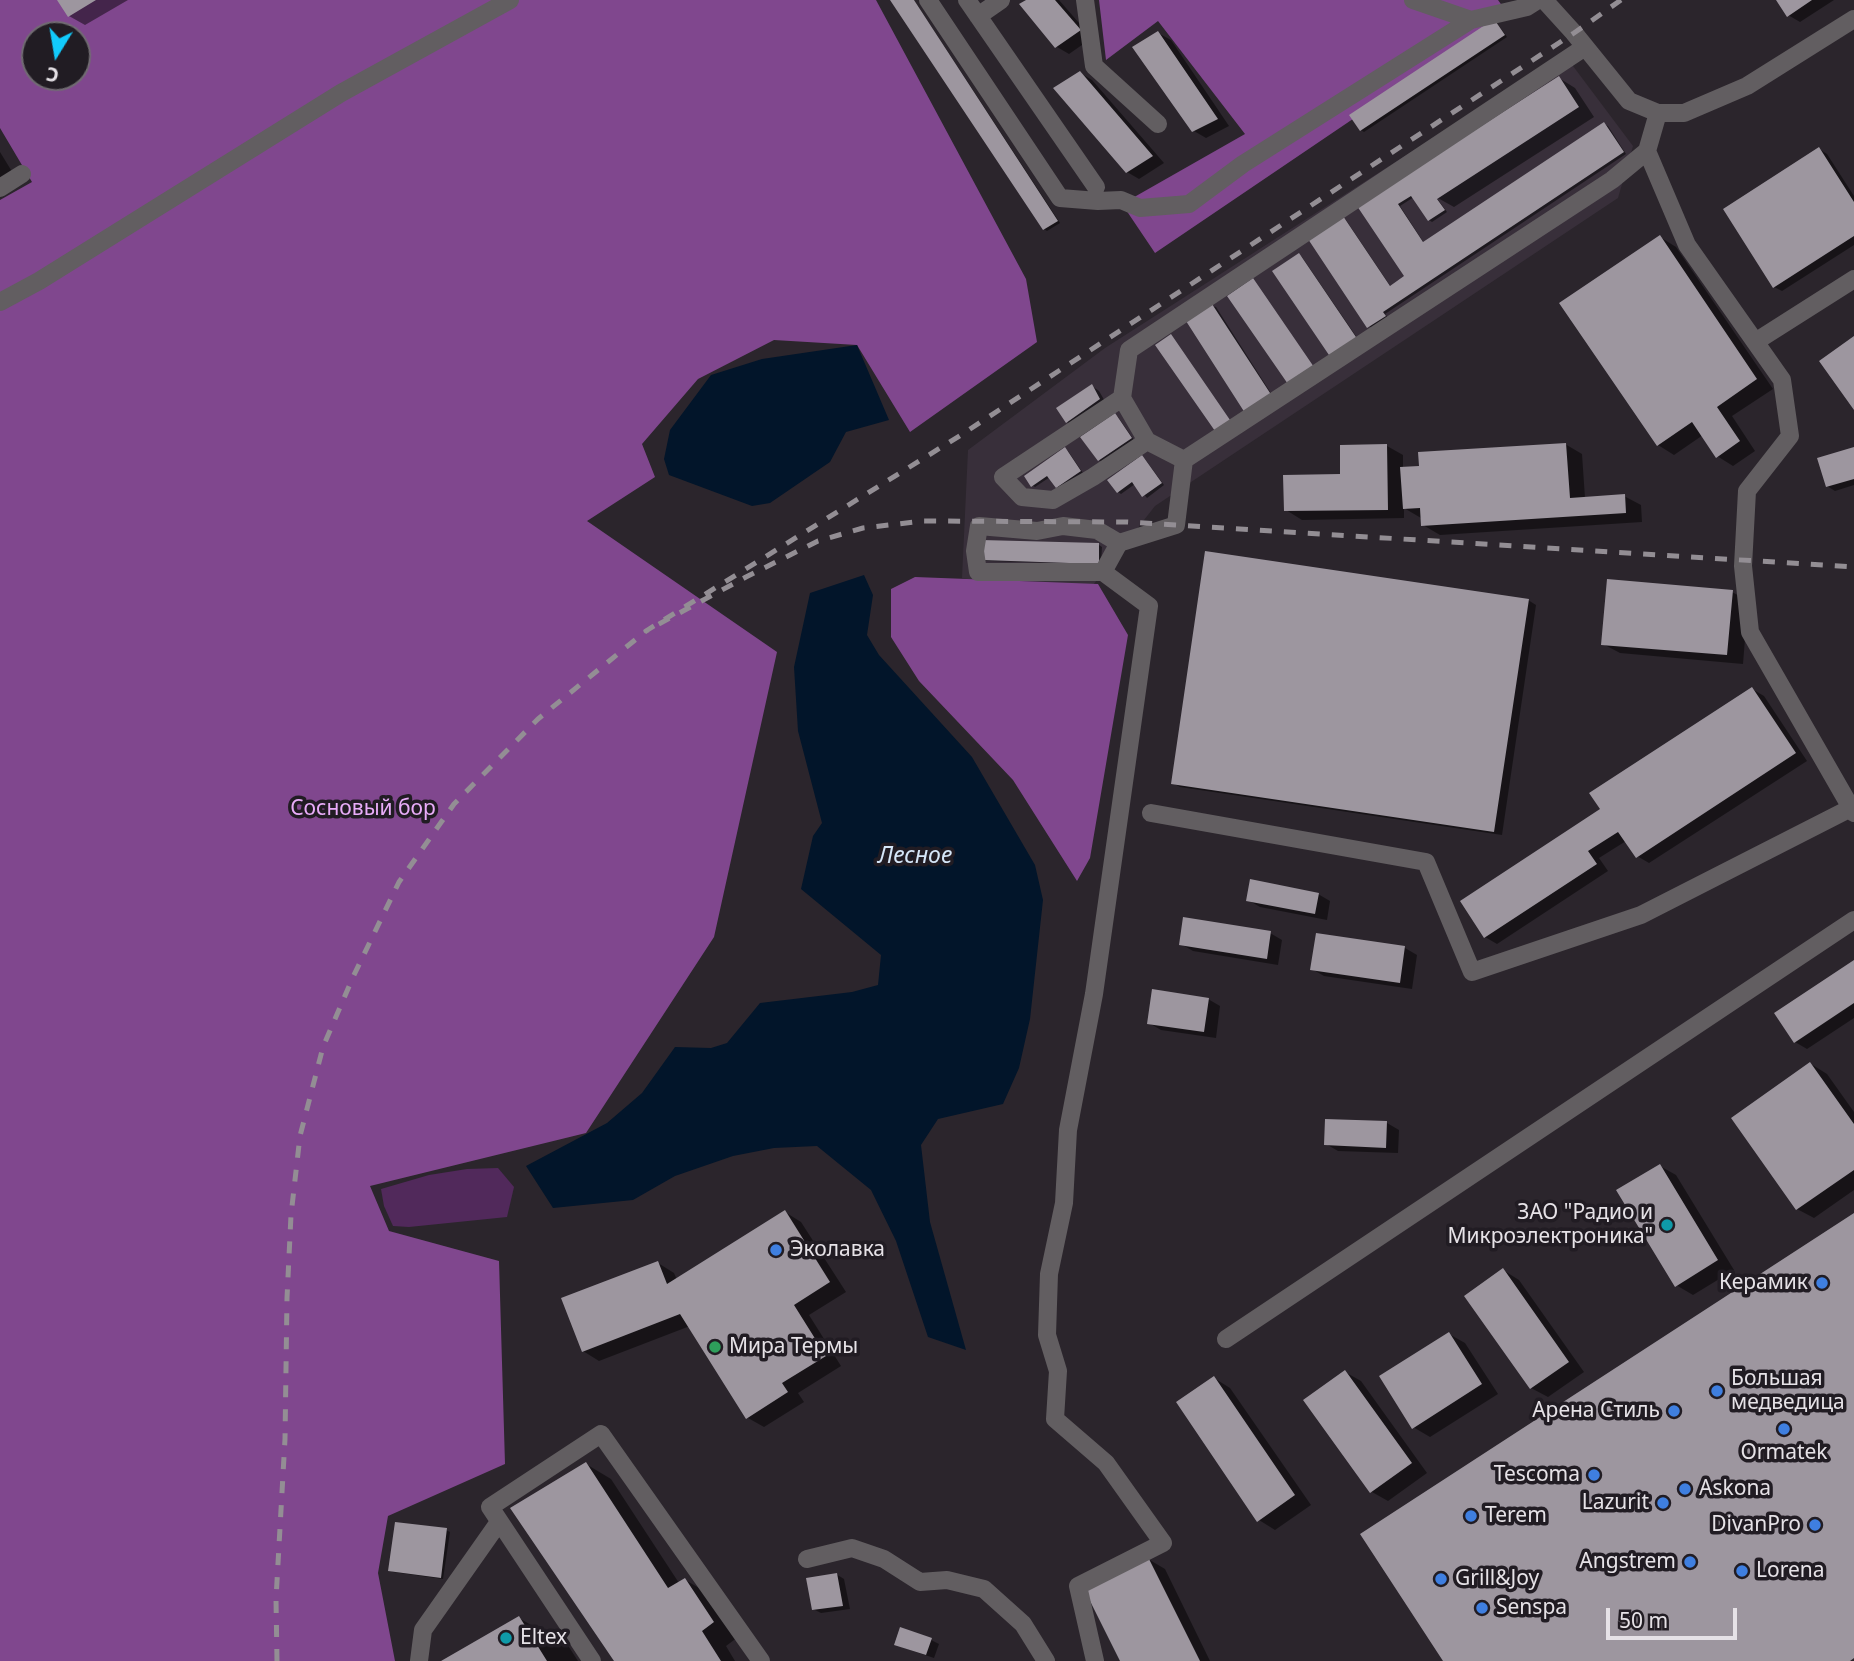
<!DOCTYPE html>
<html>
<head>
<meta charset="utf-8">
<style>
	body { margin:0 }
	#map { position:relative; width:1854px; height:1661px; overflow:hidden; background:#2b252c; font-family:"Noto Sans",sans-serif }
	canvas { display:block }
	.north { position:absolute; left:21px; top:21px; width:70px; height:70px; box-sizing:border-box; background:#211c23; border:2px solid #706b71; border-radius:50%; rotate:191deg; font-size:19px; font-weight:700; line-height:28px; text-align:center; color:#e6e2e7 }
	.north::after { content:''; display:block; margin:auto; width:24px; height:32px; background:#12cafb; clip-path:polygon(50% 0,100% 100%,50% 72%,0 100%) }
	.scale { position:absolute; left:1606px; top:1608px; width:131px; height:32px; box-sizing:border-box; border:4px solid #e6e2e7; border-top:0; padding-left:9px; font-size:21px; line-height:24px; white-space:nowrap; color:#e6e2e7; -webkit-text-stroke:5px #211c23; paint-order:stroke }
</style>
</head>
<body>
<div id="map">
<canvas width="1854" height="1661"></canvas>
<div class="north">С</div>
<div class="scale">50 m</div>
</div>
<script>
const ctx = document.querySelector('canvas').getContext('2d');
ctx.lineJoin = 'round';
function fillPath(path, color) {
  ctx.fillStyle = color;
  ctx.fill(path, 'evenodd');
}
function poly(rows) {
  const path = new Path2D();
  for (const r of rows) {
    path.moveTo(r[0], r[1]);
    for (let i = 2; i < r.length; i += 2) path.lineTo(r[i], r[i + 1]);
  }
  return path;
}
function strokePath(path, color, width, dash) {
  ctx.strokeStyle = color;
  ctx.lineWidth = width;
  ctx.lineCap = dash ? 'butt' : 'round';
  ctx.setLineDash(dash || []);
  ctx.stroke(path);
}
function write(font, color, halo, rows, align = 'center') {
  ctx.font = font + ' "Noto Sans",sans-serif';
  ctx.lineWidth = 7;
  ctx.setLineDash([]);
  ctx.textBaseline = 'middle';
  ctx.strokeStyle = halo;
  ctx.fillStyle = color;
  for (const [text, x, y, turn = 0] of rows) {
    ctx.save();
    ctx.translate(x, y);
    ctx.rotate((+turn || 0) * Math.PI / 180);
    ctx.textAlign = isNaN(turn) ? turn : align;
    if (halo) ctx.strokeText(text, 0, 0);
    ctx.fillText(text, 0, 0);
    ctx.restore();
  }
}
fillPath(poly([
	[1564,54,1633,146,1618,198,1155,506,1082,599,962,578,968,450,1105,348]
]), '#382f3a');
fillPath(poly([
	[498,1168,514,1187,507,1217,409,1227,393,1226,384,1206,381,1189,429,1175,467,1169]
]), '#51295b');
fillPath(poly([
	[0,0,876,0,1026,279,1037,342,910,432,857,345,774,340,698,379,642,444,655,477,587,521,777,652,714,937,586,1133,370,1186,389,1231,499,1261,505,1464,388,1516,378,1573,395,1661,0,1661,0,200,32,182,0,128],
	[35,35,77,35,77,77,35,77],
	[1099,0,1498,0,1508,14,1155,253,1122,204,1245,134,1158,21,1106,60],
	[915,577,1098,584,1128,635,1090,858,1077,881,1013,780,919,681,891,637,891,589]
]), '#80478e');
fillPath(poly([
	[857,345,889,420,846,432,830,462,770,503,752,506,669,475,664,459,670,430,711,375,762,359],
	[864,575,873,595,867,635,879,655,972,757,1035,865,1043,900,1030,1019,1019,1068,1003,1104,938,1119,921,1145,930,1222,966,1350,928,1337,896,1241,871,1190,817,1146,774,1148,733,1156,675,1176,633,1200,553,1208,526,1166,607,1123,642,1093,675,1047,711,1048,727,1043,760,1003,852,992,878,985,881,955,801,889,813,836,822,823,798,731,794,667,810,593]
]), '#02152a');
fillPath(poly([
	[59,0,128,0,85,25,69,16],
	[892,0,914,0,1060,223,1047,231,1044,229],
	[1029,0,1059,0,1092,38,1069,54,1057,47,1022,4],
	[1778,0,1834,0,1800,22,1788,15],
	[1497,23,1507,37,1364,132,1361,130],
	[1158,33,1171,40,1229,126,1206,138,1194,131],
	[1080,73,1092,80,1164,163,1139,179,1127,172],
	[1559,78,1575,88,1594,117,1454,207,1436,197,1447,212,1432,222,1429,220,1414,197,1400,206,1424,243,1604,124,1608,126,1626,154,1385,314,1388,318,1372,328,1369,326,1343,218,1346,220,1391,287,1406,277,1360,207],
	[1819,149,1827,154,1854,196,1854,245,1782,291,1774,287],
	[0,152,19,183,0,194],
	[1660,237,1676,247,1773,389,1732,416,1755,451,1733,466,1717,456,1703,435,1674,455,1658,445],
	[1299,255,1302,257,1360,342,1336,359],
	[1212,306,1216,307,1274,398,1247,412],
	[1092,386,1099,391,1106,403,1075,426,1067,422],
	[1115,415,1118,417,1134,440,1102,462,1099,460],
	[1565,444,1582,454,1585,498,1624,496,1641,505,1642,522,1440,535,1423,525,1421,518,1404,508,1404,518,1302,520,1286,510,1387,446,1403,455,1403,468,1421,467],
	[1065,449,1068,451,1083,473,1060,489,1050,477,1035,487,1032,485],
	[1854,449,1854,485,1835,491,1827,486],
	[1142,457,1145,459,1164,485,1147,498,1135,484,1121,494,1118,492],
	[1099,545,1102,547,1101,564,986,561,983,559],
	[1732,592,1748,601,1743,664,1620,653,1603,644],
	[1528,600,1536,605,1502,835,1180,787,1173,783],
	[1752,689,1764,696,1807,761,1649,863,1637,856,1626,841,1599,858,1608,871,1497,944,1485,937,1603,810],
	[1318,894,1330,901,1327,920,1260,907,1248,900],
	[1270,933,1282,940,1278,965,1193,951,1181,944],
	[1317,935,1405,948,1417,955,1412,989,1324,976,1312,969],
	[1854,962,1854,1018,1807,1049,1795,1042],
	[1208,999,1220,1006,1216,1038,1161,1030,1149,1023],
	[1811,1064,1827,1074,1854,1112,1854,1190,1814,1218,1797,1209],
	[1387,1123,1399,1130,1398,1153,1338,1151,1326,1144],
	[1660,1166,1676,1175,1734,1270,1693,1295,1676,1285],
	[785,1212,801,1222,846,1292,809,1315,841,1366,798,1393,804,1402,764,1427,748,1418,690,1326,599,1361,583,1351,658,1263,674,1273,677,1280],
	[1503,1270,1519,1280,1584,1372,1548,1397,1531,1388],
	[1449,1334,1465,1343,1498,1394,1430,1437,1413,1427],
	[1345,1372,1361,1381,1427,1473,1388,1501,1372,1492],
	[1214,1378,1230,1388,1311,1505,1275,1530,1259,1520],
	[586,1464,611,1479,679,1583,685,1580,710,1594,738,1637,726,1646,735,1661,616,1661],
	[446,1530,450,1532,443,1579,393,1572,390,1570],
	[1148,1559,1165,1569,1210,1661,1122,1661],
	[836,1574,844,1579,850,1609,821,1613,813,1609],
	[519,1618,569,1647,578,1661,444,1661],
	[931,1640,939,1644,934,1658,904,1648,896,1644]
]), '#0007');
fillPath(poly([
	[57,0,96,0,68,17],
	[890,0,914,0,1058,221,1043,230],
	[1026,0,1055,0,1081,30,1055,48,1019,4],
	[1776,0,1812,0,1787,17],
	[1494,19,1505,35,1360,131,1349,115],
	[1158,31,1218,119,1192,132,1132,47],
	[1080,71,1153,156,1126,173,1053,88],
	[1559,76,1579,107,1437,199,1445,210,1428,221,1411,196,1398,204,1423,242,1604,122,1624,152,1383,312,1386,316,1367,328,1308,239,1343,216,1390,286,1404,276,1357,206],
	[1819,147,1854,202,1854,236,1773,288,1723,209],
	[1660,235,1757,379,1717,407,1740,441,1716,458,1692,422,1657,446,1559,303],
	[1299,253,1358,340,1331,358,1272,271],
	[1253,278,1316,370,1290,387,1227,296],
	[1212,304,1272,396,1245,413,1186,321],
	[1171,334,1230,420,1215,431,1155,345],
	[1854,336,1854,410,1819,361],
	[1092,384,1100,399,1066,423,1056,408],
	[1115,413,1132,438,1098,461,1080,437],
	[1566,443,1570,498,1625,494,1626,513,1421,526,1420,508,1403,509,1400,467,1419,466,1418,452],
	[1387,444,1388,510,1284,511,1283,475,1340,474,1340,445],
	[1065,447,1081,471,1056,488,1047,476,1031,487,1024,476],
	[1854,447,1854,479,1826,487,1817,458],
	[1142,455,1162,483,1142,497,1132,482,1117,493,1107,480],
	[981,540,1099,543,1099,564,981,560],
	[1205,551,1529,599,1494,832,1171,784],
	[1607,579,1733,590,1727,655,1601,645],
	[1752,687,1796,753,1636,858,1618,832,1588,851,1597,864,1484,938,1460,901,1600,809,1589,793],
	[1250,879,1319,893,1315,914,1246,901],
	[1183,917,1271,931,1267,959,1179,945],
	[1316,933,1405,946,1400,983,1310,970],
	[1854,960,1854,1003,1794,1043,1774,1013],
	[1152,989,1209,998,1204,1032,1147,1024],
	[1810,1062,1854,1124,1854,1170,1796,1210,1731,1118],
	[1325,1119,1387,1121,1386,1148,1324,1145],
	[1660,1164,1718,1260,1675,1287,1616,1190],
	[785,1210,830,1282,794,1305,826,1356,782,1383,788,1392,746,1419,680,1314,582,1352,561,1298,658,1261,667,1284],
	[1854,1213,1854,1658,1850,1661,1443,1661,1360,1534],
	[1503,1268,1569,1362,1530,1389,1464,1296],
	[1449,1332,1482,1384,1412,1429,1379,1376],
	[1345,1370,1412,1463,1370,1493,1303,1400],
	[1214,1376,1295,1495,1257,1522,1176,1402],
	[586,1462,668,1588,685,1578,714,1622,702,1631,721,1661,614,1661,510,1508],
	[395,1522,447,1528,441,1578,388,1571],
	[1148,1557,1200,1661,1120,1661,1084,1589],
	[837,1573,843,1606,812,1610,806,1578],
	[519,1616,547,1661,441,1661],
	[900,1627,932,1638,926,1655,894,1645]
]), '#9d969f');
strokePath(poly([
	[928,0,1060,198,1098,201,1121,200,1140,208,1189,204,1243,164,1471,20,1527,7,1538,0],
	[967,0,1096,187],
	[1085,0,1094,66,1158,124],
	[1413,0,1471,20],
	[1544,0,1574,33,1629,101,1658,113,1684,113,1747,86,1854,19],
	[978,16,1001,0],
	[1647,151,1687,245,1782,380,1790,436,1747,491,1743,566,1750,632,1854,813],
	[0,188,22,174],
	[0,302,39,281,341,93,510,0],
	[1755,342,1854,279],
	[1122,398,1003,477,1022,497,1053,500,1093,477,1147,441],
	[1184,460,1147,441,1122,398,1129,350,1585,47],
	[1103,572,978,572,975,551,979,526,1037,531,1063,526,1097,530,1119,543],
	[1151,813,1426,862,1472,972,1641,915,1851,808],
	[1226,1339,1854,920],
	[807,1559,852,1548,884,1559,920,1582,947,1580,984,1589,1023,1624,1046,1661],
	[419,1661,423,1630,499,1522],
	[592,1661,490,1507,601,1434,761,1661],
	[1095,1661,1078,1586,1163,1543,1106,1463,1055,1419,1058,1371,1047,1335,1049,1274,1064,1203,1068,1130,1094,994,1149,606,1103,572,1119,543,1176,525,1184,460,1612,180,1647,151,1658,113]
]), '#625e61', 18);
strokePath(poly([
	[1621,0,1574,33,961,435,646,631,746,577,818,541,863,528,924,521,1127,522,1854,567],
	[277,1661,276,1599,285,1439,287,1298,291,1215,300,1136,323,1047,353,977,399,882,454,804,538,719,646,631]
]), '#938e94', 5, [12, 12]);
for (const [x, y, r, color] of [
	[1667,1225,7,"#0f9aa8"],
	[776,1250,7,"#3f7fe0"],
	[1822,1283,7,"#3f7fe0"],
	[715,1347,7,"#2e9e5b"],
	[1717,1391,7,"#3f7fe0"],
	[1674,1411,7,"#3f7fe0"],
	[1784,1429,7,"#3f7fe0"],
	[1594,1475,7,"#3f7fe0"],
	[1685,1489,7,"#3f7fe0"],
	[1663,1503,7,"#3f7fe0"],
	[1471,1516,7,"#3f7fe0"],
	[1815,1525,7,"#3f7fe0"],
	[1690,1562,7,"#3f7fe0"],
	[1742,1571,7,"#3f7fe0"],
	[1441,1579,7,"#3f7fe0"],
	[1482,1608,7,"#3f7fe0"],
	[506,1638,7,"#0f9aa8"]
]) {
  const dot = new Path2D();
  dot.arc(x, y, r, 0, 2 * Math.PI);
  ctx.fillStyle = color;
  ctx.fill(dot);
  strokePath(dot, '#211c23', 2.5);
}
write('21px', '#e9acf9', '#211c23', [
	["Сосновый бор",363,809]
]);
write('21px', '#e6e2e7', '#211c23', [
	["ЗАО \"Радио и",1653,1213,"right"],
	["Микроэлектроника\"",1653,1237,"right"],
	["Эколавка",790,1250],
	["Керамик",1808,1283,"right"],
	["Мира Термы",729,1347],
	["Большая",1731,1379],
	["медведица",1731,1403],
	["Арена Стиль",1660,1411,"right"],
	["Ormatek",1784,1453,"center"],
	["Tescoma",1580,1475,"right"],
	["Askona",1699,1489],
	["Lazurit",1649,1503,"right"],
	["Terem",1485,1516],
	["DivanPro",1801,1525,"right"],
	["Angstrem",1676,1562,"right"],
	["Lorena",1756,1571],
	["Grill&Joy",1455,1579],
	["Senspa",1496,1608],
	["Eltex",520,1638]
], 'left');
write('italic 23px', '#d5e6f8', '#211c23', [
	["Лесное",915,856]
]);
</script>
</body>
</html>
